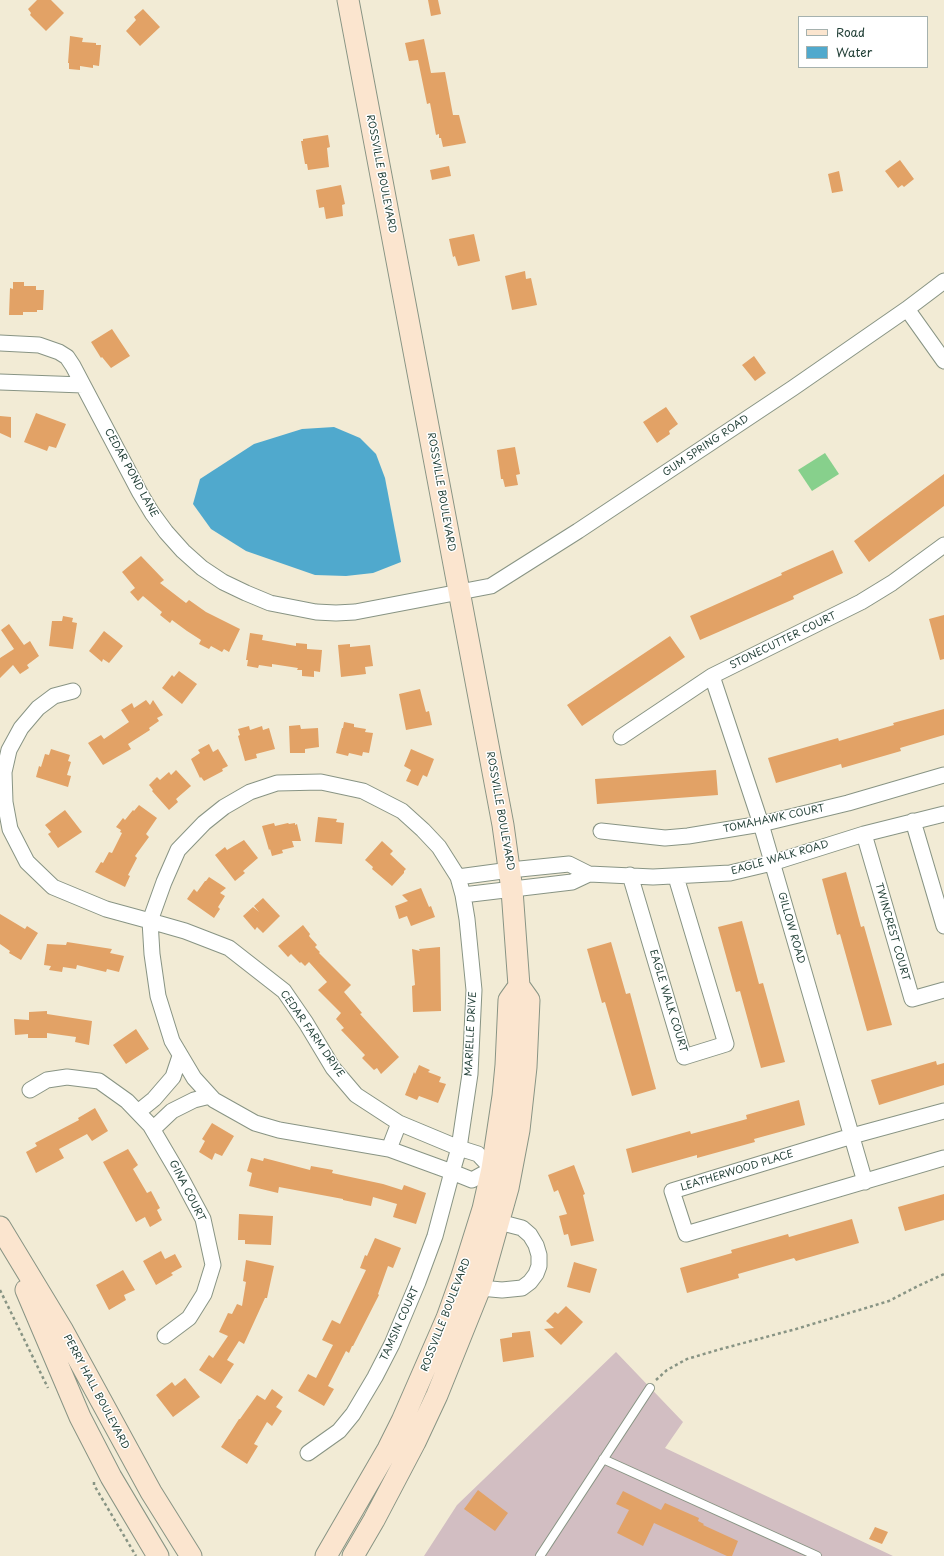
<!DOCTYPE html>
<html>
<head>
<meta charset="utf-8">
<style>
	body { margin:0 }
	#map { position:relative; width:944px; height:1556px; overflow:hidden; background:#f2ebd5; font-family:"Playpen Sans",sans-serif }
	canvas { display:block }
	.legend { position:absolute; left:798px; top:16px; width:130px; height:52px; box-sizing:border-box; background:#fff; border:1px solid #a5b1ae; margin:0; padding:5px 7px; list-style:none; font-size:12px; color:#1f3d34 }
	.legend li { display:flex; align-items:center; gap:8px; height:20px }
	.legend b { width:20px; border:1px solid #a5b1ae }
</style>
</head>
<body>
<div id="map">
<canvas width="944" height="1556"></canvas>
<ul class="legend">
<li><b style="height:5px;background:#fbe5cf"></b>Road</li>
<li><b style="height:11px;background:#50a9cd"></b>Water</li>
</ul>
</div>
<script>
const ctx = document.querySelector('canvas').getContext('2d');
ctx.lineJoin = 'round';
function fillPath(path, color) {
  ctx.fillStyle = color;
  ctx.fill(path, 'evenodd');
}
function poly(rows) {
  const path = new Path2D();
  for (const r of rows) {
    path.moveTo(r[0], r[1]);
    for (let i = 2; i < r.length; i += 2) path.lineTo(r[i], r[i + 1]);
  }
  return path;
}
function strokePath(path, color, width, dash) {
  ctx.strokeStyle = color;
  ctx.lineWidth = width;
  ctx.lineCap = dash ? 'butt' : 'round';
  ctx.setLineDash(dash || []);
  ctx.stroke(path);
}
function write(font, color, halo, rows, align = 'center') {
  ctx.font = font + ' "Playpen Sans",sans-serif';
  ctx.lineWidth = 3;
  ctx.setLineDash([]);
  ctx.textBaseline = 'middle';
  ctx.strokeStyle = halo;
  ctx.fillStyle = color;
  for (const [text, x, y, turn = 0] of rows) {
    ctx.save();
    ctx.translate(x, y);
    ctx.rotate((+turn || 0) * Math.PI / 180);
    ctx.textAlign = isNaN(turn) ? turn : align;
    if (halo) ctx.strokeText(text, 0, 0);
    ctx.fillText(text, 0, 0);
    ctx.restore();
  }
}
fillPath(poly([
	[616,1352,683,1422,665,1448,893,1556,424,1556,457,1505]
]), '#d2bec2');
fillPath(poly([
	[825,453,839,474,812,491,798,470]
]), '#87d08c');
fillPath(poly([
	[334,427,360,438,376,454,385,478,401,562,373,573,346,576,315,575,246,551,211,529,193,504,200,479,254,444,302,429]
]), '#50a9cd');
fillPath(poly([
	[37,0,51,0,64,13,46,31,30,15,31,13,28,9],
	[428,0,438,0,441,14,431,16],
	[143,9,160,27,140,46,126,31,136,20,134,17],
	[70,36,83,38,82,42,96,43,96,45,101,45,99,66,93,65,93,68,80,66,80,70,69,69,69,63,68,63],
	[424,39,431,73,445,72,453,115,459,115,466,143,443,147,441,138,439,138,439,134,436,135,430,103,427,104,418,60,409,61,405,43],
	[328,135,330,147,327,148,329,167,308,170,307,164,305,164,301,141,303,141,303,139],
	[900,160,914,179,904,187,902,185,898,188,885,171],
	[449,166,451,176,432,180,430,170],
	[839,171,843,191,832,193,828,174],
	[341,185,345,204,342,205,343,216,326,219,324,207,319,208,316,190],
	[474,234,480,261,458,266,455,256,453,257,449,239],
	[525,271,526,279,531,278,537,305,512,310,505,276],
	[13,282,24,282,24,286,36,286,36,290,44,290,43,310,37,310,37,312,23,312,23,315,9,315,10,288,13,289],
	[112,329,130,356,111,368,102,357,101,358,91,342],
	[754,356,766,373,755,381,742,365],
	[666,407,678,424,669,431,670,434,657,443,643,422],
	[36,413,66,424,56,448,49,446,47,451,24,442],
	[0,416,11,417,11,438,0,433],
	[515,447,520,474,516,475,518,485,505,487,503,479,501,479,497,450],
	[944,474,944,506,869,562,854,541],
	[833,550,843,573,793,596,794,599,700,640,690,616,782,575,781,573],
	[141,556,164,580,160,583,186,603,189,600,206,612,240,629,229,652,224,649,222,652,211,646,209,649,199,644,201,640,187,631,172,620,170,623,160,615,162,612,143,596,138,601,130,592,135,588,122,572],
	[944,615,944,659,940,660,929,619],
	[63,616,73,618,72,622,77,623,73,649,49,646,52,621,62,621],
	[9,624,24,645,30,641,39,656,27,665,29,668,20,674,13,665,0,678,0,658,14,649,1,630],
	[104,631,123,646,109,663,103,659,102,662,89,651],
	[250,633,263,635,262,640,296,646,296,643,307,644,307,649,322,650,320,672,314,671,314,677,302,676,302,670,297,670,298,668,272,664,272,667,259,665,258,668,247,666,248,660,246,660],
	[670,636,685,657,582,726,567,705],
	[350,644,350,647,370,645,373,666,365,667,366,674,341,677,338,645],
	[179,671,197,684,182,704,162,688,172,675,174,677],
	[420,689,426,712,429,711,432,725,406,730,399,694],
	[146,700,150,705,153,700,163,715,157,718,159,721,149,728,150,730,128,744,131,749,103,765,88,743,101,735,104,739,129,722,121,710,132,703,134,708],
	[944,709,944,735,900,748,901,751,842,768,841,764,776,783,768,758,838,738,839,741,894,725,893,723],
	[344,722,354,724,354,727,366,729,365,732,373,733,369,753,363,752,362,756,349,753,348,756,336,753,342,728,343,728],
	[300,725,301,729,318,728,319,747,305,749,305,753,290,753,289,726],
	[249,726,250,730,262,726,263,730,269,728,275,749,256,754,257,758,245,761,238,736,240,735,238,729],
	[209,744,213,752,218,749,228,766,222,769,223,771,204,781,201,777,200,778,191,759,200,753,198,750],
	[51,749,70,755,68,761,71,762,67,775,71,776,68,787,36,777,39,766,41,767,45,754,49,755],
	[411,749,434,759,427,777,423,775,418,786,406,781,411,770,404,766],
	[176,770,191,786,176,799,178,802,169,810,152,791,153,790,149,785,157,777,160,780,169,772,171,775],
	[716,770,718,795,597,804,595,779],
	[139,805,157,818,146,834,149,837,135,856,137,858,128,875,130,876,125,887,95,872,101,862,103,863,109,852,112,853,122,833,120,832,121,830,116,827,123,818,125,820,133,810,134,811],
	[65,810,82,832,58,848,48,834,51,832,45,825],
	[318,817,337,819,336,822,344,823,342,844,315,842],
	[274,823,275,826,288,823,289,824,295,823,295,825,297,824,301,841,292,841,294,847,282,850,283,853,272,856,270,849,269,850,262,826],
	[244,840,258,858,243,871,245,873,235,881,215,855,225,847,227,850],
	[382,841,393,851,390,854,406,869,404,871,404,873,392,886,372,869,373,867,365,860],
	[846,872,861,927,864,926,892,1025,867,1031,840,934,837,935,822,879],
	[209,877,226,888,220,893,225,896,218,907,220,909,214,918,187,899,194,889,197,892,205,881,206,881],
	[421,888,429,907,431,906,435,917,411,926,407,916,399,919,395,906,408,901,402,895],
	[263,898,280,916,263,933,257,927,255,930,243,916,253,907,259,912,254,906],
	[0,914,25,929,27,926,38,933,21,960,9,953,10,951,0,944],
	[742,921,759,984,763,983,785,1062,761,1068,740,991,736,992,718,927],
	[303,925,310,934,309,936,317,945,315,947,320,952,319,953,351,985,344,992,362,1013,360,1014,399,1057,381,1074,377,1068,374,1070,362,1058,365,1055,341,1030,344,1028,336,1019,341,1013,318,990,327,982,309,962,305,966,301,962,300,963,291,954,288,957,278,946],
	[67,942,112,949,110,953,124,956,119,972,107,969,106,972,77,965,76,969,63,967,62,972,49,970,51,966,44,965,47,944,66,945],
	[611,942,626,994,630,993,656,1089,632,1096,605,1002,602,1003,587,949],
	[440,947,441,1011,413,1012,412,986,415,985,412,949,420,951,419,949],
	[47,1011,47,1014,92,1021,89,1045,75,1042,76,1037,47,1033,47,1038,28,1038,28,1034,15,1035,14,1019,29,1020,29,1012],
	[136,1029,149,1049,126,1064,113,1045],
	[936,1061,937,1065,944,1063,944,1085,879,1105,871,1080],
	[419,1065,430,1070,428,1072,441,1077,439,1082,446,1084,438,1103,419,1096,417,1100,405,1095,414,1072,415,1074],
	[799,1100,805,1125,754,1139,755,1142,697,1158,697,1155,632,1173,626,1149,690,1131,691,1134,747,1119,746,1115],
	[95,1108,108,1131,92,1141,87,1134,59,1149,64,1158,36,1173,26,1152,37,1146,35,1143,79,1120,78,1118],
	[212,1123,234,1136,222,1156,215,1153,212,1160,199,1152,205,1141,202,1139],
	[128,1149,138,1165,133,1169,147,1193,151,1191,160,1208,157,1210,162,1220,150,1227,145,1217,136,1222,103,1162],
	[251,1158,263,1161,264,1158,310,1170,311,1166,333,1170,332,1173,383,1184,402,1190,404,1185,426,1193,416,1224,393,1217,397,1204,373,1197,371,1206,343,1200,343,1199,279,1187,278,1193,249,1186,252,1173,247,1171],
	[574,1165,585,1194,583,1195,594,1241,571,1246,568,1234,564,1235,559,1216,567,1214,558,1190,554,1192,548,1175],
	[944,1194,944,1220,905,1231,898,1207],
	[239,1214,273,1216,271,1245,245,1244,245,1240,238,1240],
	[852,1219,859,1243,796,1261,794,1258,738,1274,739,1278,687,1293,680,1268,732,1253,731,1250,788,1234,789,1237],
	[375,1238,401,1248,393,1268,388,1266,378,1294,379,1295,353,1346,352,1346,349,1353,346,1351,328,1386,334,1389,324,1406,298,1391,308,1374,316,1378,333,1345,322,1340,332,1320,340,1324,366,1270,360,1268,365,1255,367,1256],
	[161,1251,165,1259,175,1254,182,1267,171,1273,173,1275,156,1285,143,1261],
	[246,1260,274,1266,267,1298,265,1298,244,1344,239,1341,227,1360,234,1364,221,1384,199,1370,209,1355,213,1358,228,1336,219,1332,228,1313,232,1314,237,1304,242,1306,246,1282,243,1281],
	[574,1262,597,1269,590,1293,567,1287],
	[123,1270,135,1290,124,1295,126,1300,109,1310,96,1285],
	[566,1306,583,1322,561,1345,544,1329,554,1328,546,1321,555,1312,558,1314],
	[530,1331,534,1357,503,1362,500,1339,512,1337,512,1333],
	[185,1378,200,1397,173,1417,156,1395,172,1382,175,1386],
	[272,1389,283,1397,276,1407,282,1411,272,1426,267,1422,254,1444,258,1446,247,1464,221,1447,239,1419,240,1419,257,1395,265,1400],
	[478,1490,508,1513,495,1531,464,1509],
	[623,1491,661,1510,665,1503,699,1518,698,1521,704,1524,703,1525,738,1541,732,1556,727,1556,654,1523,643,1546,617,1533,629,1510,616,1504],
	[875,1527,888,1532,882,1544,869,1539]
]), '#e2a266');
const service = poly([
	[603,1459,817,1556],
	[540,1556,650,1388]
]);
const minor = poly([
	[907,309,944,361],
	[0,343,39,345,59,352,67,357,73,366,83,385,0,382],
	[83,385,140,493,152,513,166,532,183,551,202,568,223,582,246,593,270,603,316,612,336,613,355,612,491,586,578,531,793,388,907,309,944,281],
	[712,676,761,824,865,1182],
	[73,691,54,696,38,708,21,728,9,750,4,772,5,802,10,829,27,862,53,887,106,909,150,921,185,931,229,948,284,991,306,1023,333,1068,356,1095,399,1123,459,1148,478,1154,492,1169,472,1180,452,1172,389,1149,279,1130,255,1123,214,1100,194,1078,172,1041,158,996,152,954,150,921,164,882,178,850,204,823,224,807,250,792,277,783,321,782,363,791,402,811,423,830,439,847,458,877,463,895,467,919,474,990,470,1074,459,1148,452,1172,435,1236,418,1282,392,1344,375,1377,353,1414,339,1431,308,1453],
	[621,737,712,676,861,602,892,583,944,545],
	[913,821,944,926],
	[601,831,665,838,688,836,761,824,848,803,944,775],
	[864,834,912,999,944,990],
	[630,875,684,1057,726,1044,676,877],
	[458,877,510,870,569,864,589,874,653,877,730,873,772,863,864,834,944,814],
	[463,895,572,882,589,874],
	[30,1090,47,1080,67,1077,99,1081,127,1101,150,1125,180,1176,203,1219,213,1265,204,1294,189,1318,165,1336],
	[944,1111,852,1136,672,1191,686,1234,944,1158],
	[138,1112,154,1099,173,1077,180,1056],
	[153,1129,172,1111,194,1100,210,1096],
	[389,1149,399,1123],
	[480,1288,502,1290,522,1288,530,1282,536,1274,539,1266,539,1255,536,1245,530,1235,522,1228,499,1222]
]);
const secondary = poly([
	[348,0,503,825,512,890,519,986,529,1000,526,1067,519,1130,508,1188,480,1288,437,1395,415,1442,374,1520,353,1556],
	[0,1227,63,1331,151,1492,191,1556],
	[26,1290,80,1417,111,1477,158,1556],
	[326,1556,388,1449,402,1421,447,1318,462,1276,483,1209,492,1169,503,1096,506,1065,509,1000,519,986]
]);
strokePath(service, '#889484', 10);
strokePath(minor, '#889484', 17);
strokePath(secondary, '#889484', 23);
strokePath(poly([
	[0,1290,48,1388],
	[656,1380,667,1370,687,1359,721,1349,796,1329,889,1301,918,1286,944,1274],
	[94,1482,94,1485,136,1556]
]), '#889484', 2.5, [3, 3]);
strokePath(service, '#fff', 8);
strokePath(minor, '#fff', 15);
strokePath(secondary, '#fbe5cf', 21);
write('10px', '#1f3d34', '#fff', [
	["ROSSVILLE BOULEVARD",381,174,79],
	["GUM SPRING ROAD",706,446,-34],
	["CEDAR POND LANE",131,473,61],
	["ROSSVILLE BOULEVARD",441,492,80],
	["STONECUTTER COURT",783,641,-26],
	["ROSSVILLE BOULEVARD",500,811,80],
	["TOMAHAWK COURT",774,819,-12],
	["EAGLE WALK ROAD",780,858,-16],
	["GILLOW ROAD",791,928,74],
	["TWINCREST COURT",892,932,74],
	["EAGLE WALK COURT",668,1001,73],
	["CEDAR FARM DRIVE",312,1034,55],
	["MARIELLE DRIVE",471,1034,-87],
	["LEATHERWOOD PLACE",737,1171,-17],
	["GINA COURT",187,1191,63],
	["ROSSVILLE BOULEVARD",446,1315,-69],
	["TAMSIN COURT",400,1324,-66],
	["PERRY HALL BOULEVARD",96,1392,62]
]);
</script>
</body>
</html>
